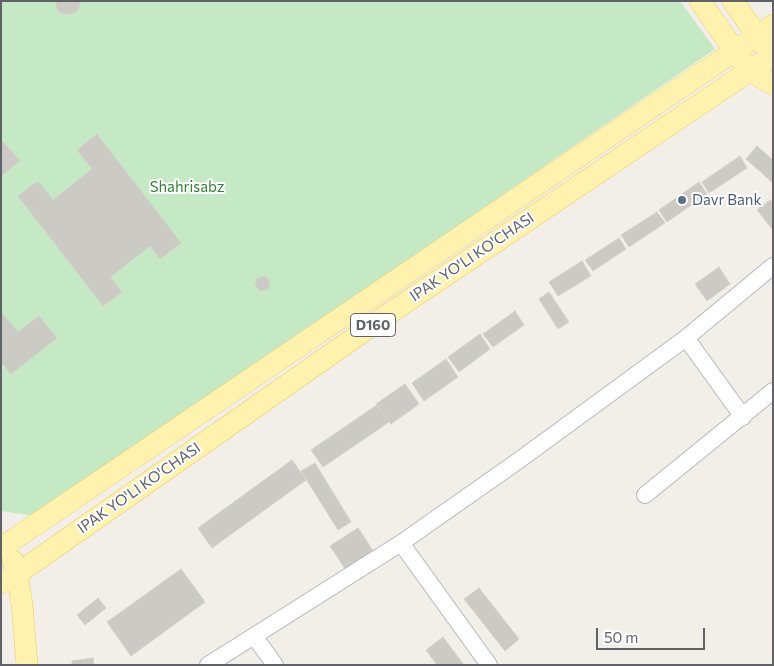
<!DOCTYPE html>
<html>
<head>
<meta charset="utf-8">
<style>
	body { margin:0 }
	#map { position:relative; width:774px; height:666px; overflow:hidden; background:#f1efe8; font-family:Commissioner,sans-serif }
	canvas { display:block }
	.frame { position:absolute; inset:0; border:2px solid #5f6368; pointer-events:none }
	.scale { position:absolute; left:596px; top:628px; width:109px; height:22px; box-sizing:border-box; border:2px solid #5f6368; border-top:0; padding-left:6px; font-size:15px; line-height:18px; white-space:nowrap; color:#5f6368; -webkit-text-stroke:4px #fff; paint-order:stroke }
</style>
</head>
<body>
<div id="map">
<canvas width="774" height="666"></canvas>
<div class="frame"></div>
<div class="scale">50 m</div>
</div>
<script>
const ctx = document.querySelector('canvas').getContext('2d');
ctx.lineJoin = 'round';
function fillPath(path, color) {
  ctx.fillStyle = color;
  ctx.fill(path, 'evenodd');
}
function poly(rows) {
  const path = new Path2D();
  for (const r of rows) {
    path.moveTo(r[0], r[1]);
    for (let i = 2; i < r.length; i += 2) path.lineTo(r[i], r[i + 1]);
  }
  return path;
}
function strokePath(path, color, width, dash) {
  ctx.strokeStyle = color;
  ctx.lineWidth = width;
  ctx.lineCap = dash ? 'butt' : 'round';
  ctx.setLineDash(dash || []);
  ctx.stroke(path);
}
function write(font, color, halo, rows, align = 'center') {
  ctx.font = font + ' Commissioner,sans-serif';
  ctx.lineWidth = 4;
  ctx.setLineDash([]);
  ctx.textBaseline = 'middle';
  ctx.strokeStyle = halo;
  ctx.fillStyle = color;
  for (const [text, x, y, turn = 0] of rows) {
    ctx.save();
    ctx.translate(x, y);
    ctx.rotate((+turn || 0) * Math.PI / 180);
    ctx.textAlign = isNaN(turn) ? turn : align;
    if (halo) ctx.strokeText(text, 0, 0);
    ctx.fillText(text, 0, 0);
    ctx.restore();
  }
}
fillPath(poly([
	[1,1,680,1,715,49,35,516,1,511]
]), '#c5e8c5');
const building = poly([
	[55,1,80,1,80,5,77,11,71,14,64,14,58,11,55,1],
	[97,134,181,243,160,259,150,246,110,277,122,292,103,306,18,196,38,181,53,200,92,169,77,150,97,134],
	[1,139,20,161,1,176,1,139],
	[757,146,773,160,773,183,746,159,757,146],
	[740,156,747,168,709,193,702,182,740,156],
	[699,182,707,194,667,222,659,210,699,182],
	[770,200,773,203,773,230,757,210,770,200],
	[657,212,665,223,629,247,621,235,657,212],
	[619,238,626,249,593,271,585,260,619,238],
	[582,261,591,276,558,296,549,282,582,261],
	[719,267,730,284,707,301,695,284,719,267],
	[265,276,270,282,268,289,260,291,255,285,257,278,265,276],
	[549,292,569,322,558,329,539,299,549,292],
	[515,311,524,325,493,347,483,334,515,311],
	[1,312,18,332,39,316,57,338,11,374,1,362,1,312],
	[480,334,490,349,459,372,448,357,480,334],
	[446,359,458,377,424,401,412,383,446,359],
	[405,384,419,404,391,424,376,404,405,384],
	[377,405,389,422,323,467,311,450,377,405],
	[292,460,306,480,212,548,198,528,292,460],
	[315,463,351,522,338,530,301,471,315,463],
	[358,528,374,552,346,570,330,546,358,528],
	[181,569,205,602,131,656,107,622,181,569],
	[479,588,519,639,505,651,464,599,479,588],
	[98,598,106,608,85,625,77,615,98,598],
	[443,637,464,665,437,665,426,650,443,637],
	[93,658,94,665,72,665,72,661,93,658]
]);
fillPath(building, '#cccac5');
strokePath(building, '#d6d1c6', 1);
const minor = poly([
	[686,338,743,417],
	[645,495,773,391],
	[401,543,489,665],
	[254,636,275,665],
	[208,665,401,543,518,461,686,338,773,266]
]);
const major = poly([
	[700,1,748,70,773,84],
	[733,1,765,47],
	[1,548,773,25],
	[13,561,17,574,22,604,27,665],
	[1,583,17,574,384,317,773,55]
]);
strokePath(minor, '#b5b8bc', 18);
strokePath(major, '#f2c960', 22);
strokePath(minor, '#fff', 16);
strokePath(major, '#fff2af', 21);
for (const [x, y, r, color] of [
	[682,200,5,"#5c6f8a"]
]) {
  const dot = new Path2D();
  dot.arc(x, y, r, 0, 2 * Math.PI);
  ctx.fillStyle = color;
  ctx.fill(dot);
  strokePath(dot, '#fff', 2);
}
for (const [x, y, w] of [
	[373,325,45]
]) {
  const box = new Path2D();
  box.roundRect(x - w / 2, y - 11.5, w, 23, 4);
  ctx.fillStyle = '#fff';
  ctx.fill(box);
  strokePath(box, '#5f6368', 1);
}
write('bold 14px', '#5f6368', null, [
	["D160",373,325]
]);
write('15px', '#348238', '#fff', [
	["Shahrisabz",187,187]
]);
write('15px', '#4e5e75', '#fff', [
	["Davr Bank",692,200]
], 'left');
write('15px', '#5f6368', '#fff', [
	["IPAK YO'LI KO'CHASI",472,257,-34],
	["IPAK YO'LI KO'CHASI",139,488,-35]
]);
</script>
</body>
</html>
